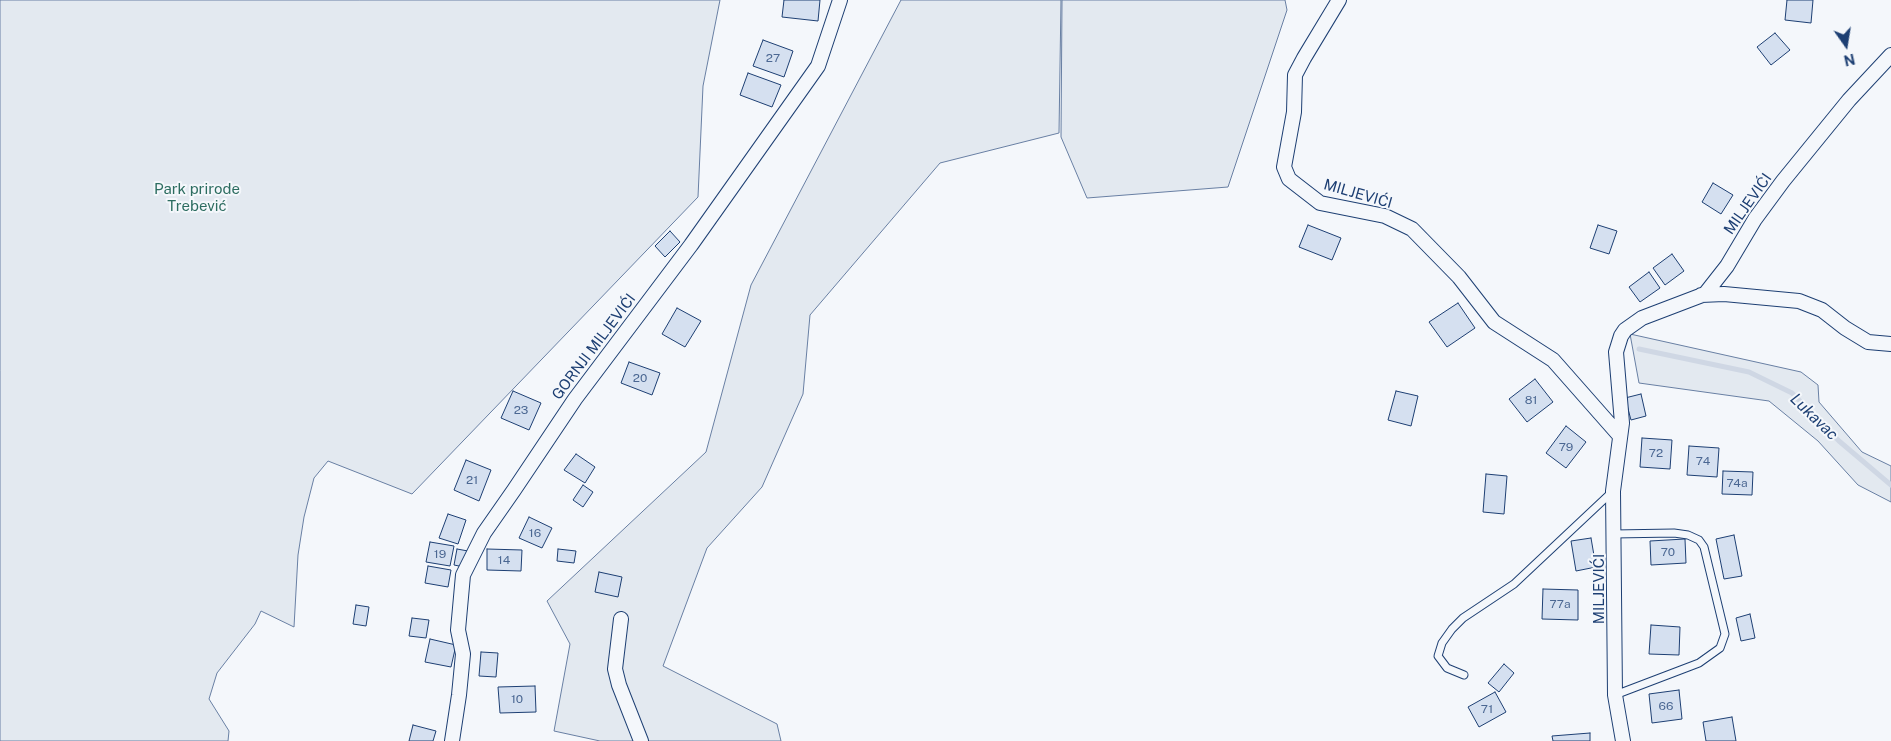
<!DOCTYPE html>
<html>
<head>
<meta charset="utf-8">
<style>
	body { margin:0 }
	#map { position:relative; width:1891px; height:741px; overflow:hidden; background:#f4f7fb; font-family:"Public Sans",sans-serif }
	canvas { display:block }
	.north { position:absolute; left:1821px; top:20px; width:50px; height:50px; -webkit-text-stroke:4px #f4f7fb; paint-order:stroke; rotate:167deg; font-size:14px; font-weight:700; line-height:20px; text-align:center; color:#1d3f73 }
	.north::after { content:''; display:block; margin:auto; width:18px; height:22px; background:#1d3f73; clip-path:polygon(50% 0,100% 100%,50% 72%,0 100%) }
</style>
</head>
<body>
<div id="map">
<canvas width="1891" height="741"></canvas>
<div class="north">N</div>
</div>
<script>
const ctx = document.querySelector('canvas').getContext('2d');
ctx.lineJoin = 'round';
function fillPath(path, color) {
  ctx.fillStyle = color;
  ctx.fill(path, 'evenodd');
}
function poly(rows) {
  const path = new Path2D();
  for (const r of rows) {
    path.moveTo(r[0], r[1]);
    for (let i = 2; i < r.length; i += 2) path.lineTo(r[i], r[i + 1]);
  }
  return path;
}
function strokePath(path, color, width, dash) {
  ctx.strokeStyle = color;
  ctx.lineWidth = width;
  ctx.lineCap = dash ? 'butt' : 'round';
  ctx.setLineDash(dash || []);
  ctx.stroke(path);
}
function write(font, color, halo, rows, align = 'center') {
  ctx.font = font + ' "Public Sans",sans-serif';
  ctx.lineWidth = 4;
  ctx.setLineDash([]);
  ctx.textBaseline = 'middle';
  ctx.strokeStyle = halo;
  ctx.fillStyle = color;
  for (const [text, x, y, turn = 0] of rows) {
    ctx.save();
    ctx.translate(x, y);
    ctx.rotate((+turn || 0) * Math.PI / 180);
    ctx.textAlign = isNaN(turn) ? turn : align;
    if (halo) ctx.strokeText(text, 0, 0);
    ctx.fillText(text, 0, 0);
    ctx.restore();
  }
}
const green = poly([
	[0,0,720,0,703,86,698,197,412,494,328,461,314,478,304,517,298,555,294,627,261,611,255,624,217,673,209,699,229,731,228,741,0,741,0,0],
	[901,0,1061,0,1059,133,940,163,810,315,803,394,762,487,707,548,663,666,777,724,781,741,600,741,554,731,570,644,547,601,706,452,751,285,901,0],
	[1062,0,1285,0,1287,10,1228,187,1087,198,1061,137,1062,0],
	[1630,334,1801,372,1818,385,1819,402,1862,452,1891,466,1891,502,1858,485,1818,441,1769,401,1639,383,1630,334]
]);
fillPath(green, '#e3e9f0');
strokePath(green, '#687fa3', 1);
strokePath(poly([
	[1639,349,1749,372,1792,393,1839,441,1891,485]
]), '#cfd7e4', 5);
const building = poly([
	[784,0,820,0,818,21,782,17,784,0],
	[1787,0,1813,0,1811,23,1785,20,1787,0],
	[1775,33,1790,50,1771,65,1757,47,1775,33],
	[763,40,793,51,784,77,753,66,763,40],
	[748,73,781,85,772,107,740,95,748,73],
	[1713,183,1733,195,1721,214,1702,202,1713,183],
	[1308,225,1341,238,1332,260,1299,247,1308,225],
	[1598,225,1617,231,1609,254,1590,248,1598,225],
	[670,231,680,242,665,257,655,246,670,231],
	[1672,254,1684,271,1665,285,1653,268,1672,254],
	[1649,272,1660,288,1640,302,1629,287,1649,272],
	[1458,303,1475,328,1447,347,1429,322,1458,303],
	[677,308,701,321,685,347,662,334,677,308],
	[629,362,660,373,652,395,621,383,629,362],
	[1535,379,1553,402,1527,422,1509,399,1535,379],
	[513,391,541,403,529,430,501,418,513,391],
	[1396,391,1418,396,1411,426,1388,420,1396,391],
	[1641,394,1646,416,1631,420,1625,398,1641,394],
	[1566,426,1586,442,1566,468,1546,453,1566,426],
	[1642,438,1672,440,1670,469,1640,467,1642,438],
	[1689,446,1719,448,1717,477,1687,475,1689,446],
	[576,454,595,467,585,483,564,470,576,454],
	[466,460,491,470,479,501,454,490,466,460],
	[1723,471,1753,472,1752,495,1722,494,1723,471],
	[1486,474,1507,476,1504,514,1483,512,1486,474],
	[583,485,593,492,583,507,573,500,583,485],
	[448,514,466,520,458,544,439,538,448,514],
	[529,517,552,528,542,548,519,538,529,517],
	[1734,535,1742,576,1724,579,1716,539,1734,535],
	[1591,538,1596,567,1576,571,1571,541,1591,538],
	[1685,539,1686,563,1651,565,1650,541,1685,539],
	[430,542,454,546,450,566,426,562,430,542],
	[457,549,468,551,464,567,454,565,457,549],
	[487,549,522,550,521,571,487,570,487,549],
	[558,549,576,551,574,563,557,561,558,549],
	[428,566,451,570,448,587,425,583,428,566],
	[599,572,622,577,618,597,595,592,599,572],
	[1543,589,1578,590,1578,620,1542,619,1543,589],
	[356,605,369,607,366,626,353,624,356,605],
	[1750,614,1755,638,1741,641,1736,618,1750,614],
	[412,618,429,620,426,638,409,636,412,618],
	[1651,625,1680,627,1679,655,1649,654,1651,625],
	[430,639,456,645,451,667,425,662,430,639],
	[481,652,498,653,496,677,479,676,481,652],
	[1504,664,1514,673,1499,692,1488,683,1504,664],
	[535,686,536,712,500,713,498,687,535,686],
	[1679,690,1682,719,1652,723,1649,694,1679,690],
	[1495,692,1506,712,1479,727,1468,707,1495,692],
	[1732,717,1736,741,1706,741,1703,722,1732,717],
	[413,725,436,731,433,741,409,741,413,725],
	[1590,733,1590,741,1553,741,1552,736,1590,733]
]);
fillPath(building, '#d5e0f0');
strokePath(building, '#1d3f73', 1);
const service = poly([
	[1614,534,1674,533,1688,535,1699,540,1704,547,1725,634,1720,648,1699,663,1615,695],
	[1464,675,1447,668,1438,656,1442,643,1452,629,1463,618,1514,584,1612,492]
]);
const minor = poly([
	[1339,0,1304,58,1295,75,1294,112,1284,167,1289,179,1320,203,1385,216,1412,229,1459,277,1494,322,1553,360,1620,436],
	[1701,295,1724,294,1799,301,1822,310,1845,328,1868,342,1891,344],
	[621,619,615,669,619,685,641,741],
	[452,741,459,695,463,654,458,630,463,575,484,533,514,490,575,399,691,245,818,66,840,0],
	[1623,741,1615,695,1613,491,1622,423,1616,352,1621,336,1625,330,1642,318,1705,294,1727,266,1755,219,1783,181,1849,100,1891,55]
]);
strokePath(service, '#1d3f73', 9);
strokePath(minor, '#1d3f73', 16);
strokePath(service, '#f4f7fb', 7);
strokePath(minor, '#f4f7fb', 14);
write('12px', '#4b6792', null, [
	["27",773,58],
	["20",640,378],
	["81",1531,400],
	["23",521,410],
	["79",1566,447],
	["72",1656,453],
	["74",1703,461],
	["21",472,480],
	["74a",1737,483],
	["16",535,533],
	["70",1668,552],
	["19",440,554],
	["14",504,560],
	["77a",1560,604],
	["10",517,699],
	["66",1666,706],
	["71",1487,709]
]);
write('15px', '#2c6c60', '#f4f7fb', [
	["Park prirode",197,189],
	["Trebević",197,206]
]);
write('15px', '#1d3f73', '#f4f7fb', [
	["MILJEVIĆI",1358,194,16],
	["MILJEVIĆI",1748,204,-55],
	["GORNJI MILJEVIĆI",594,347,-53],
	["MILJEVIĆI",1599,589,-90]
]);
write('italic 16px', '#1d3f73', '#f4f7fb', [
	["Lukavac",1814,417,44]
]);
</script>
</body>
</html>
